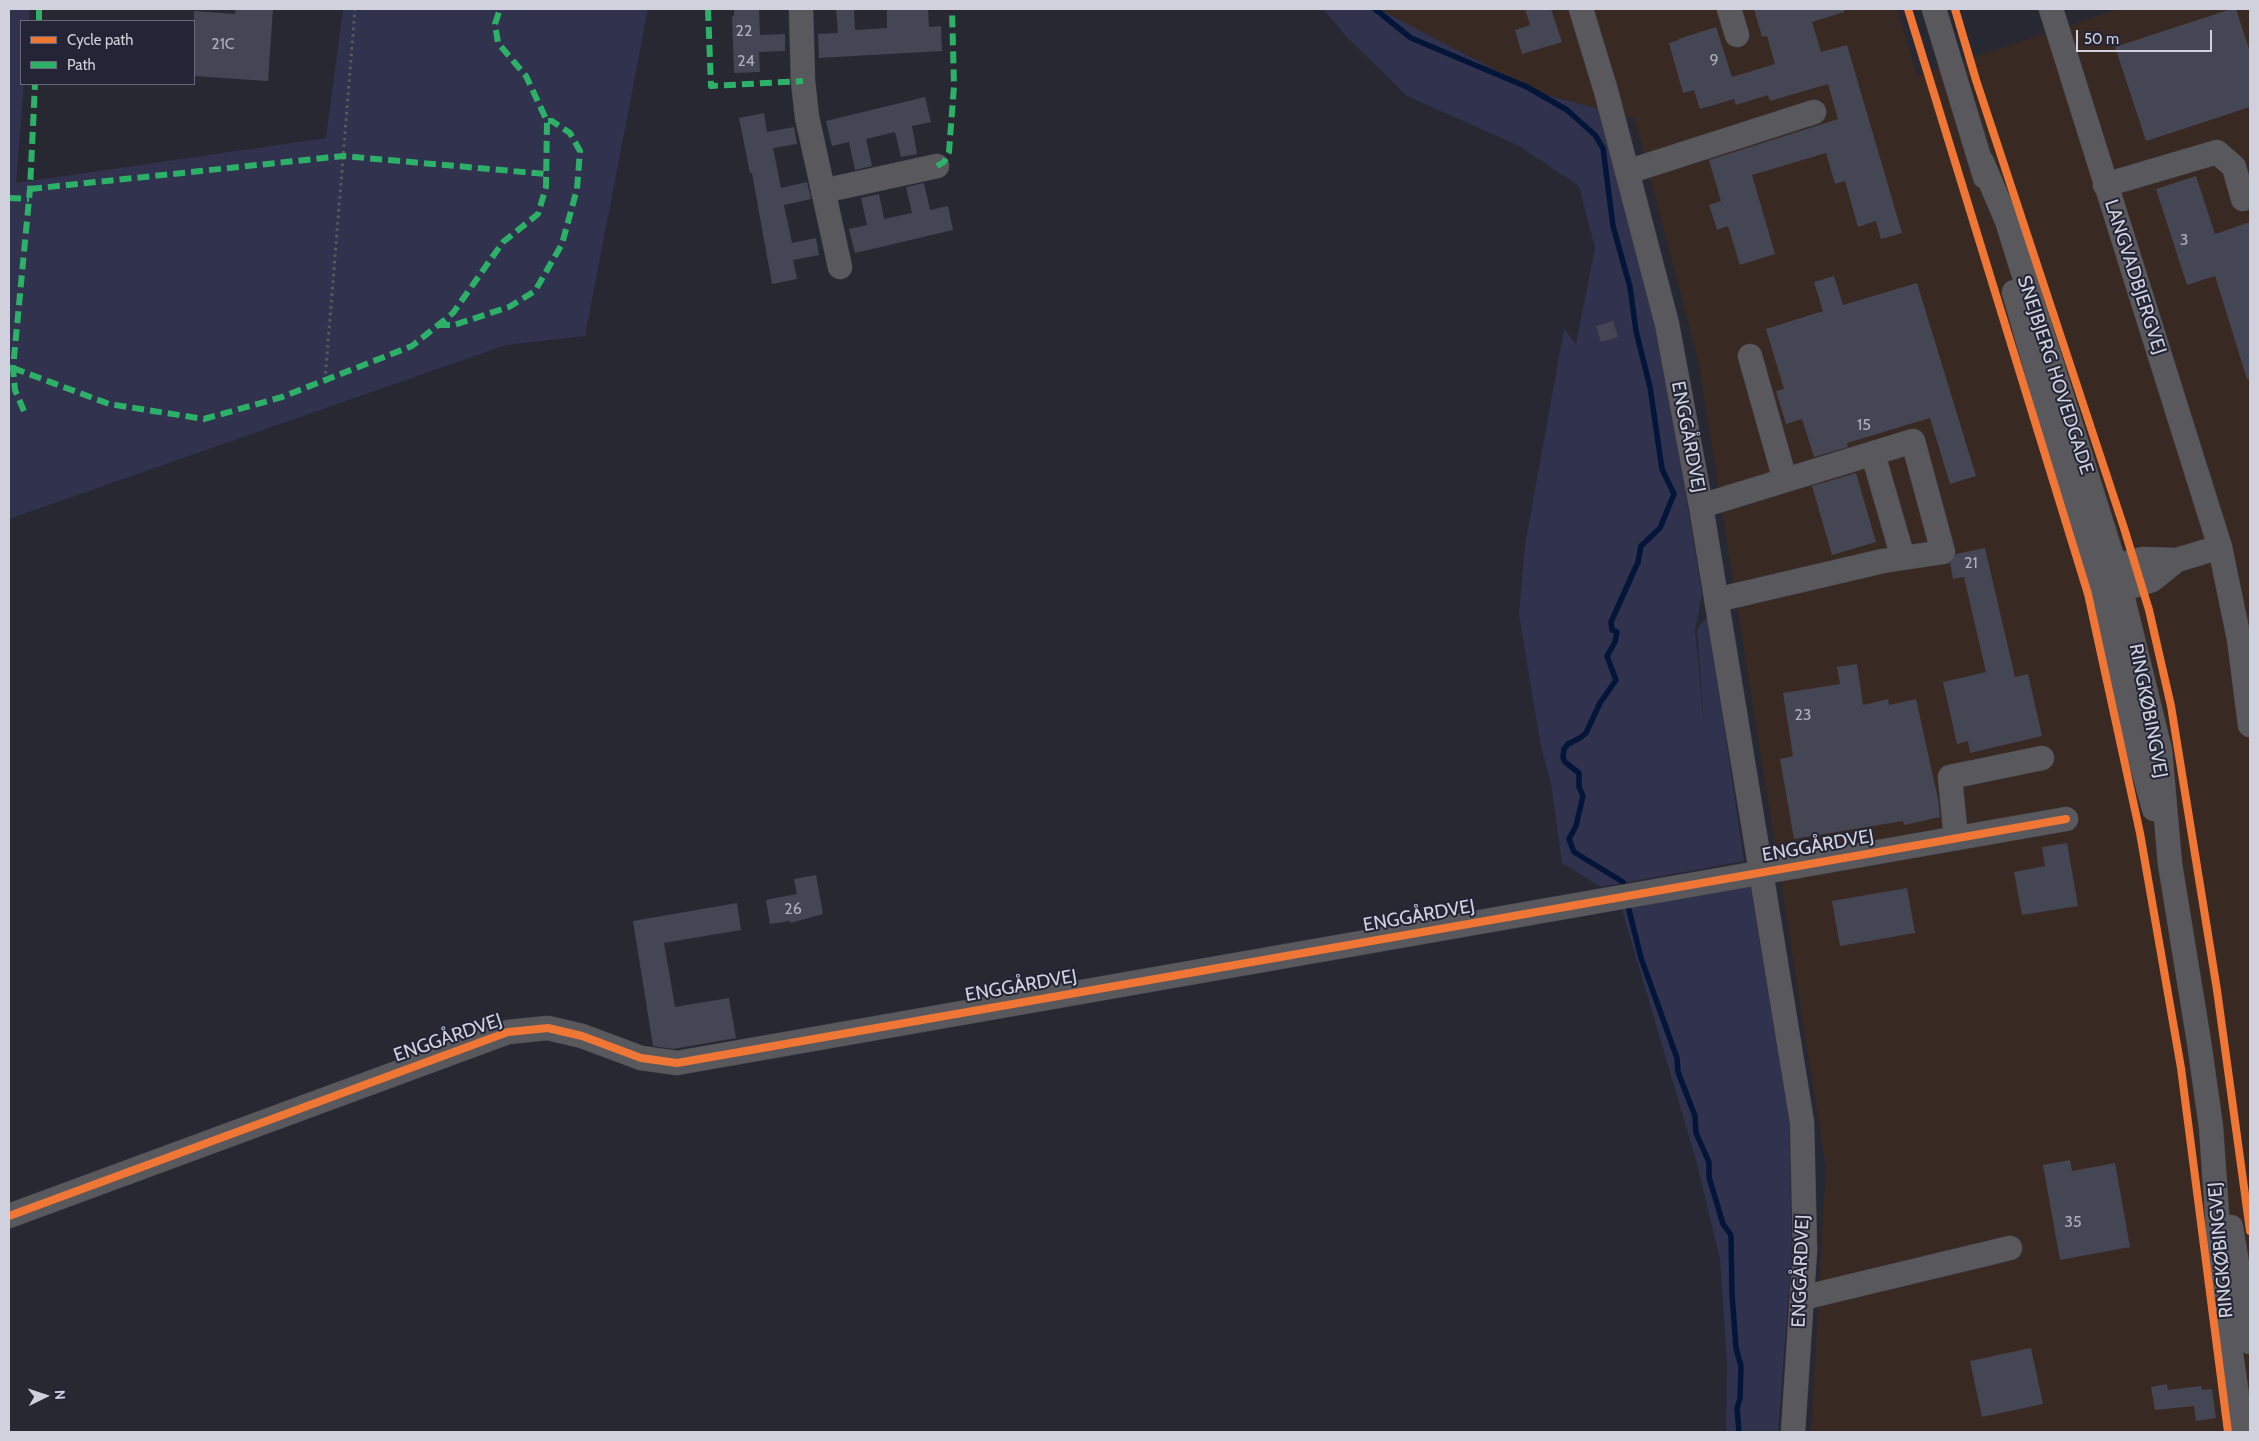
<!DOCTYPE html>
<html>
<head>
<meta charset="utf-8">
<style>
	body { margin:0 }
	#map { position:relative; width:2259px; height:1441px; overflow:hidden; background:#272832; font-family:Cabin,sans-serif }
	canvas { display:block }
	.frame { position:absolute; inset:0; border:10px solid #d0d1dc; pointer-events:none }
	.legend { position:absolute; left:20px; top:20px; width:175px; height:65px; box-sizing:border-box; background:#232536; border:1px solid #686a78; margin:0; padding:6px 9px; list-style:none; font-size:15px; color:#d0d1dc }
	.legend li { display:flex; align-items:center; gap:10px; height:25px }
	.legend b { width:25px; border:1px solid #686a78 }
	.north { position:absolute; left:20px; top:1371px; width:50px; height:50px; -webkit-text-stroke:4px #232536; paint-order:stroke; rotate:86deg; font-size:14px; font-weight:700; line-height:20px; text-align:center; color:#d0d1dc }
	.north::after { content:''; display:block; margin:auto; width:18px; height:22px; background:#d0d1dc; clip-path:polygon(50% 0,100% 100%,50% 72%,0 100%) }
	.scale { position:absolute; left:2076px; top:30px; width:136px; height:22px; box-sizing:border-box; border:2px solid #d0d1dc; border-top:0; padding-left:6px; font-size:15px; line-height:18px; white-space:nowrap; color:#d0d1dc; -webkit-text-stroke:4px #232536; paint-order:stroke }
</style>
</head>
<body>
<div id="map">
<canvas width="2259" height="1441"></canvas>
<div class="frame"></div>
<ul class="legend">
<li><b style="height:6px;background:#f07635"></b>Cycle path</li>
<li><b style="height:6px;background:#2db169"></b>Path</li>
</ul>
<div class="north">N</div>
<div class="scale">50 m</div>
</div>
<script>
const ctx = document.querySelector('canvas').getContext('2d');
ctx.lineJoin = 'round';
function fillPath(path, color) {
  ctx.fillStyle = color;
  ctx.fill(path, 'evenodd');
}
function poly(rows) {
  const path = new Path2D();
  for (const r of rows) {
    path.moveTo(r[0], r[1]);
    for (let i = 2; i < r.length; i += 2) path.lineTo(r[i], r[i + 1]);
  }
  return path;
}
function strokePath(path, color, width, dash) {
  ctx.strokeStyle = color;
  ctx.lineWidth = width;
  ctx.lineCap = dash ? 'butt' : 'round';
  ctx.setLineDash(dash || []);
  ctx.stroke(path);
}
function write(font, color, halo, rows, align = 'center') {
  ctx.font = font + ' Cabin,sans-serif';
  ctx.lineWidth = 4;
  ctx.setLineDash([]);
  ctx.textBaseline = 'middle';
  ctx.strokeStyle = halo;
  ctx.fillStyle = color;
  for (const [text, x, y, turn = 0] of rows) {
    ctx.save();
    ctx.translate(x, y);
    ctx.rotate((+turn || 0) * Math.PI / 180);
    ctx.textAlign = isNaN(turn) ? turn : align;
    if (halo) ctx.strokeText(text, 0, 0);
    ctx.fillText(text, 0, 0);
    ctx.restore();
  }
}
fillPath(poly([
	[1379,9,1897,9,1917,76,2119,9,2250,9,2250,1432,1811,1432,1826,1167,1699,364,1635,119,1539,93]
]), '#382a23');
fillPath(poly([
	[9,9,30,9,29,21,21,21,21,84,24,84,16,183,326,138,343,9,648,9,585,336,506,345,9,519],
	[1323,9,1379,9,1539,93,1599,109,1658,323,1702,594,1695,630,1704,726,1697,629,1708,616,1744,861,1601,887,1562,863,1551,784,1540,742,1519,614,1525,545,1564,329,1576,344,1595,248,1579,186,1519,146,1407,96,1346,36],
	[1750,884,1789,1119,1792,1252,1778,1432,1726,1432,1727,1365,1720,1259,1696,1160,1620,903]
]), '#30324e');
strokePath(poly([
	[1375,9,1411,38,1527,87,1567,110,1595,135,1603,148,1613,226,1630,287,1636,331,1650,387,1662,469,1674,494,1660,528,1641,546,1638,562,1611,622,1612,630,1617,632,1615,642,1607,656,1616,680,1600,703,1586,733,1580,738,1568,744,1564,749,1563,758,1565,762,1579,773,1579,787,1583,796,1576,826,1569,839,1574,852,1623,882],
	[1628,906,1641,958,1677,1058,1678,1072,1695,1116,1696,1133,1709,1162,1709,1177,1723,1224,1731,1235,1732,1294,1736,1348,1741,1366,1740,1399,1737,1408,1739,1432]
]), '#04153a', 5.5);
fillPath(poly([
	[236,9,273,9,268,81,194,76,194,11,235,14],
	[734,9,759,9,760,35,785,34,785,51,759,52,760,72,734,73,732,16,734,16],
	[836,9,854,9,855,30,887,28,887,9,928,9,929,27,941,26,942,51,819,58,818,34,838,33],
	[1525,9,1551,9,1562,42,1522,54,1515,30,1530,25],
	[1754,9,1844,9,1844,12,1812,22,1821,52,1847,45,1902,233,1881,239,1876,221,1858,227,1845,181,1835,184,1826,153,1752,175,1775,254,1740,265,1728,226,1717,230,1709,205,1721,201,1709,160,1838,119,1828,84,1770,101,1768,95,1736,105,1734,99,1700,109,1694,90,1683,93,1669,43,1679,40,1678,39,1716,27,1732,77,1775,64,1767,36,1762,37],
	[2231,9,2236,9,2250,52,2250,107,2146,141,2115,47],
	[925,97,931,122,912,126,917,154,901,157,895,132,866,139,872,166,855,170,849,142,832,146,826,121],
	[764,113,767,132,794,127,797,144,773,148,781,188,807,182,811,199,784,205,792,243,816,238,819,255,793,260,797,279,772,284,752,173,750,173,739,118],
	[2196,176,2215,234,2250,222,2250,379,2247,379,2215,276,2187,285,2156,189],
	[924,183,930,210,948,206,953,230,855,253,849,229,867,225,861,198,879,194,884,219,912,213,906,187],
	[1834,276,1843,305,1917,283,1976,476,1950,484,1930,418,1847,443,1848,447,1814,457,1802,419,1786,424,1776,391,1784,389,1766,329,1823,311,1814,282],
	[1613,321,1618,337,1601,342,1596,326],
	[1856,473,1876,542,1832,555,1812,486],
	[1985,548,2015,677,2028,674,2042,736,1970,753,1968,741,1957,744,1943,682,1986,672,1964,577,1953,579,1950,563,1956,554],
	[1857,664,1863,705,1888,699,1889,705,1916,699,1938,799,1940,817,1904,825,1903,821,1794,839,1780,759,1793,756,1783,693,1840,684,1837,667],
	[2067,843,2078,906,2022,915,2014,872,2045,866,2042,847],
	[816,875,823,914,790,923,790,921,770,924,766,900,797,894,794,879],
	[1907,888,1915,933,1840,946,1832,901],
	[737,903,741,930,664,943,675,1007,729,998,736,1038,673,1049,653,1046,633,921],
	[2070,1160,2072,1171,2115,1163,2130,1247,2060,1260,2043,1165],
	[2031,1348,2043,1404,1982,1417,1970,1361],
	[2167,1384,2168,1390,2201,1386,2202,1390,2212,1389,2216,1418,2196,1421,2194,1406,2155,1410,2151,1387]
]), '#454654');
const minor = poly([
	[801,9,803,81,807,117,840,267],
	[1581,9,1606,91,1667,324,1701,506,1802,1122,1805,1250,1793,1432],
	[1729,9,1737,35],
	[1934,9,1985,177],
	[2051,9,2220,547,2239,639,2250,725],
	[1982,162,2007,221,2115,566,2160,750,2170,864,2199,1042,2211,1127,2219,1243,2231,1353,2242,1432],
	[1627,172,1814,112],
	[2105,185,2217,152,2234,167,2243,199],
	[823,191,937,166],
	[2014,292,2101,596,2140,758,2154,809],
	[1750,356,1785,480],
	[1873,454,1903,558],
	[1701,506,1913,441,1943,552,1883,561,1716,600],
	[2101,570,2142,559,2177,560,2220,547],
	[2105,595,2152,580,2177,560],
	[1956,838,1950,777,2042,758],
	[9,1216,508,1032,548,1028,582,1036,641,1058,677,1063,2066,819],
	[2231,1227,2250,1342],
	[1802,1298,2010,1248]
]);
strokePath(minor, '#43444c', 25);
strokePath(poly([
	[325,380,355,9]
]), '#5a5a5e', 3, [2.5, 4]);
strokePath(minor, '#59585d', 24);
strokePath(poly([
	[708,9,711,86,803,81],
	[39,21,39,9],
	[937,166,944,162,949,152,954,86,952,9],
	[30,189,343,156,546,174],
	[9,198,29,199],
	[438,325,454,325,509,307,535,291,562,244,577,189,580,151,570,133,552,121,547,121],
	[13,368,109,404,204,419,282,397,412,346,453,313,503,242,538,214,546,187,547,121,526,76,498,43,495,24,500,9],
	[24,411,15,390,13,368,30,189,35,84]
]), '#2db169', 6, [12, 6]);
strokePath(poly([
	[1908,9,2088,594,2140,833,2181,1068,2228,1432],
	[1955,9,1976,80,2124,528,2149,610,2171,706,2217,990,2250,1231],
	[9,1216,508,1032,548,1028,582,1036,641,1058,677,1063,2066,819]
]), '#f07635', 8);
write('16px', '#adaeba', null, [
	["22",744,31],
	["21C",223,44],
	["9",1714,60],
	["24",746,61],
	["3",2184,240],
	["15",1864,425],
	["21",1971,563],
	["23",1803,715],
	["26",793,909],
	["35",2073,1222]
]);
write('19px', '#d0d1dc', '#232536', [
	["LANGVADBJERGVEJ",2135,277,72],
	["SNEJBJERG HOVEDGADE",2055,375,72],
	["ENGGÅRDVEJ",1688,437,79],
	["RINGKØBINGVEJ",2148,711,79],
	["ENGGÅRDVEJ",1818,846,-10],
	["ENGGÅRDVEJ",1419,916,-10],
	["ENGGÅRDVEJ",1021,986,-10],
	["ENGGÅRDVEJ",448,1038,-19],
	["RINGKØBINGVEJ",2221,1250,-95],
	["ENGGÅRDVEJ",1801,1271,-88]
]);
</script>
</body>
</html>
